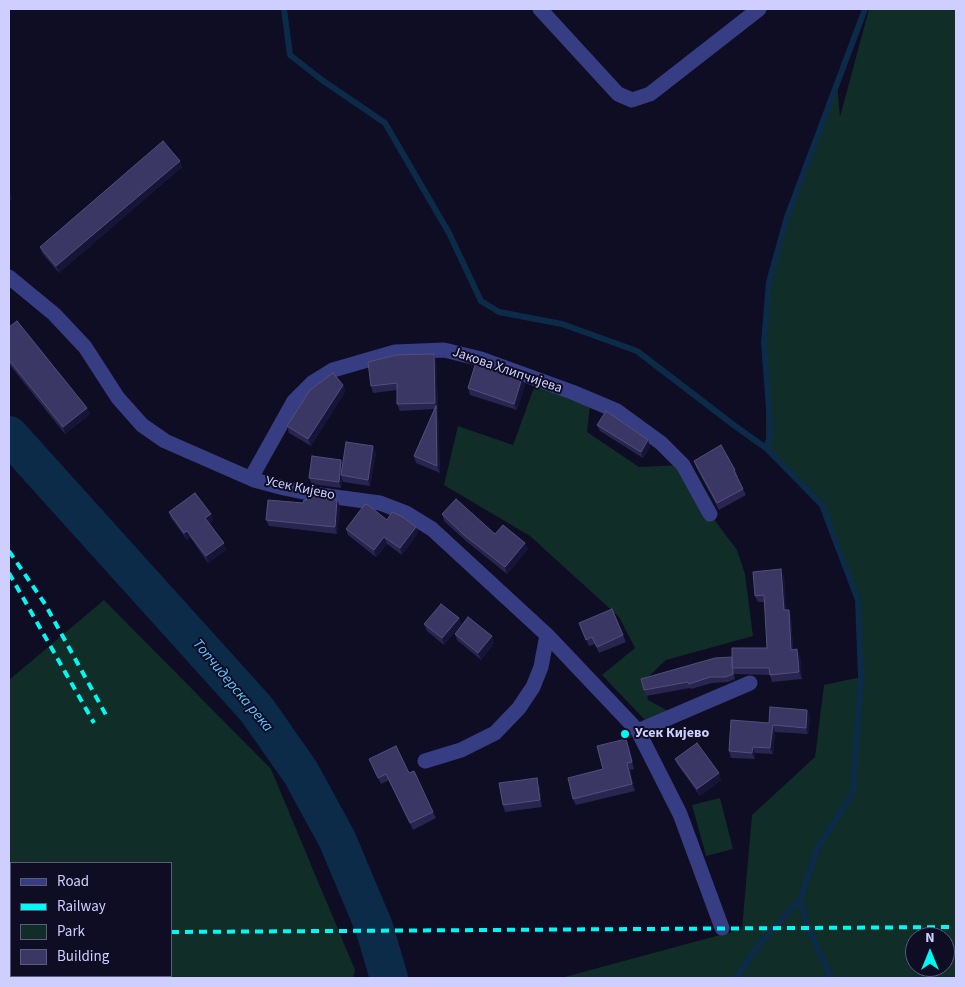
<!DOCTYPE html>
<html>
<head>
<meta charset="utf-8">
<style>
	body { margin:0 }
	#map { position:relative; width:965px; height:987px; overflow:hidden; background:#0e0d23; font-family:"Source Sans 3",sans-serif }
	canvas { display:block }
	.frame { position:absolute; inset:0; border:10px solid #cfcfff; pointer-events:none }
	.legend { position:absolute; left:10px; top:862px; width:162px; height:115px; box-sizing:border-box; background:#0e0d23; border:1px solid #5b5b7b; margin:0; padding:6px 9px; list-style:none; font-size:15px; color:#cfcfff }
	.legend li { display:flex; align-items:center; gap:10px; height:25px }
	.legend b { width:25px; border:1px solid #5b5b7b }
	.north { position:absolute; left:905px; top:927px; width:50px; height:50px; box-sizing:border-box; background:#0e0d23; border:1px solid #5b5b7b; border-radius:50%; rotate:0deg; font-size:14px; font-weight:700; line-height:20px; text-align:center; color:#cfcfff }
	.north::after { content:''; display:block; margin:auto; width:18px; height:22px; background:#00faf3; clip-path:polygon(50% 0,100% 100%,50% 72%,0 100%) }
</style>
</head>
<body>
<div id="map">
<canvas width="965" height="987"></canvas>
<div class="frame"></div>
<ul class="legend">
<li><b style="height:6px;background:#363d83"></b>Road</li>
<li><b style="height:6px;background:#00faf3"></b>Railway</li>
<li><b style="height:14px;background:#102d28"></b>Park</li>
<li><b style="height:14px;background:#3a3764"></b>Building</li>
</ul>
<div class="north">N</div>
</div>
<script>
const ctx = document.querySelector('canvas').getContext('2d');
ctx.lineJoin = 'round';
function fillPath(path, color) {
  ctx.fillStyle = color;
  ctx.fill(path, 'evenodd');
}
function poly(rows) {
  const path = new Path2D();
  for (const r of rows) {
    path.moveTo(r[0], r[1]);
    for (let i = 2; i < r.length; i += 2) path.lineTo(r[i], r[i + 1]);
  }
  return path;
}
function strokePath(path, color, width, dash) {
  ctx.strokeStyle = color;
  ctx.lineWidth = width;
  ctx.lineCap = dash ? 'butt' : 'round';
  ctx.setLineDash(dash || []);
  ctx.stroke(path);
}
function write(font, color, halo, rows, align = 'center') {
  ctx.font = font + ' "Source Sans 3",sans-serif';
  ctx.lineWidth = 4;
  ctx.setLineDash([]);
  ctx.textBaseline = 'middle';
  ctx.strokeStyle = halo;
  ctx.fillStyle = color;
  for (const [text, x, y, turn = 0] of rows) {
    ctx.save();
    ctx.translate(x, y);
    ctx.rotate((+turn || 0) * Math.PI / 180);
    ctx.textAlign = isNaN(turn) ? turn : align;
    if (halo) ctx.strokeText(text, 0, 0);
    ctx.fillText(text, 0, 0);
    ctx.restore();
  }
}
fillPath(poly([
	[869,9,956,9,956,978,561,978,742,929,752,815,815,757,824,685,861,677,858,600,822,505,766,448,766,364,769,282,792,202,837,84,840,117],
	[915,937,945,937,945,967,915,967],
	[535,385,590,406,587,432,639,467,683,465,710,514,737,550,745,574,753,636,666,660,645,680,648,700,668,711,646,721,602,675,635,648,619,617,530,536,444,485,458,426,513,445],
	[104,600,271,769,355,970,353,978,9,978,9,976,171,976,171,863,11,863,11,931,9,930,9,680],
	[720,798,733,849,706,856,692,805]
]), '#102d28');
strokePath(poly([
	[284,9,290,55,322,80,385,123,449,233,481,301,499,312,562,324,637,351,735,426,766,448,771,434,764,343,769,282,787,217,865,9],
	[766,448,822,505,858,600,861,677,853,793,818,847,800,900,808,927,831,978],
	[736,978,759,944,800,900]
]), '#0b2b49', 6);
strokePath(poly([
	[9,435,257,710,301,773,337,839,374,927,389,978]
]), '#0b2b49', 38);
strokePath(poly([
	[540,9,618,94,632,100,650,94,759,9],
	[9,277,54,314,85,347,118,398,142,425,165,441,254,480,284,488,313,494,380,503,406,513,432,529,547,635,638,731,680,814,722,928],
	[251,478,294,401,312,383,333,370,395,352,444,350,481,359,572,392,617,411,661,443,683,465,710,514],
	[638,731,750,683],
	[425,761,461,750,495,733,519,708,533,687,541,667,547,635]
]), '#363d83', 15);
strokePath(poly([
	[9,551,45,604,106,715],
	[9,573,94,723],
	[171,932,956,927],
	[9,934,11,934]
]), '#00faf3', 4, [8, 6]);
fillPath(poly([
	[180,161,182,167,59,273,42,253,40,247],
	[9,327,87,408,90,414,65,434,9,364],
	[434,354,436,360,438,409,437,409,438,413,440,473,416,463,414,456,434,409,400,411,397,404,397,390,373,393,371,386],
	[343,385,345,392,311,446,289,433,287,426],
	[525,385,517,410,470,395,468,388],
	[597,425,648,440,650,447,643,458,600,431],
	[376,453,370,486,343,482,342,479,341,488,312,484,309,478,341,460,343,465],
	[694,461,735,470,738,477,737,477,746,495,719,510,696,467],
	[337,500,340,507,337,534,269,526,266,520,303,503],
	[169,512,211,514,213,521,209,523,226,550,208,563,190,537,187,540,171,518],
	[442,514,495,534,525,543,528,549,507,574,466,541,444,521],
	[387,520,416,527,418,533,402,555,387,544,376,557,348,535,346,529],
	[784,576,786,610,789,610,791,617,793,650,800,656,802,679,772,682,770,675,734,674,735,679,728,682,712,683,691,689,690,688,646,696,644,690,732,657,767,648,765,602,758,602,755,596],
	[459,618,461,624,444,645,427,631,424,624],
	[579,623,623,635,626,642,599,653,595,644,589,646],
	[455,634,494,643,481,660,457,640],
	[807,710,810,716,808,734,775,732,773,754,755,753,755,759,731,758,729,751,769,723],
	[629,746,634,769,630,770,635,791,576,805,573,799,603,769],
	[369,759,409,773,433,812,436,818,413,830,389,780,381,784],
	[675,759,719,773,721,780,700,796,678,765],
	[539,784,542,807,505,812,503,805]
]), '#292551');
fillPath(poly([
	[180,161,182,167,59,273,56,266],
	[10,192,12,199,9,203,9,194],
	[434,354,436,360,438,409,435,403],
	[522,378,525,385,517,410,514,404],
	[343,385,345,392,311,446,308,439],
	[436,406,438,413,440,473,437,466],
	[87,408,90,414,65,434,63,427],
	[648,440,650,447,643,458,641,452],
	[373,446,376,453,370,486,368,480],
	[341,460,343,467,341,475,342,479,341,488,339,482],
	[337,500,340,507,337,534,335,527],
	[211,514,213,521,208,525,205,518],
	[416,527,418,533,402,555,400,548],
	[187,531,190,537,187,540,184,533],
	[384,537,387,544,376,557,374,550],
	[224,543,226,550,208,563,206,556],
	[525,543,528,549,507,574,505,567],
	[781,569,784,576,787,617,784,610],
	[789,610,791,617,793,656,791,650],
	[459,618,461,624,444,645,442,638],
	[492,636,494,643,481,660,478,653],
	[797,649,800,656,802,679,799,672],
	[807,710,810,716,808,734,806,728],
	[773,725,775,732,773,754,770,748],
	[626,739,629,746,634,769,632,762],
	[753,747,755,753,755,759,752,753],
	[627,763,630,770,635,791,632,784],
	[719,773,721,780,700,796,697,789],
	[537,778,539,784,542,807,540,800]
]), '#161437');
const building = poly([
	[163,141,180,161,56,266,40,247,163,141],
	[17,321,87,408,63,427,9,360,9,327,17,321],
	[434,354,435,403,397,404,397,383,371,386,368,362,396,355,434,354],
	[476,362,522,378,514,404,468,388,476,362],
	[333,373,343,385,308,439,287,426,310,390,333,373],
	[436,406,437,466,414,456,436,406],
	[606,411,648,440,641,452,597,425,606,411],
	[346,442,373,446,368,480,341,475,346,442],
	[721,445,735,470,734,471,743,489,717,503,694,461,721,445],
	[312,456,341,460,339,482,309,478,312,456],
	[195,493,211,514,205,518,224,543,206,556,187,531,184,533,169,512,195,493],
	[307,496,337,500,335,527,266,520,268,500,303,503,304,500,306,500,307,496],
	[456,499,495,534,503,525,525,543,505,567,464,535,442,514,456,499],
	[365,504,368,505,387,520,392,512,403,517,416,527,400,548,384,537,374,550,346,529,365,504],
	[781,569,784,610,789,610,791,650,797,649,799,672,770,675,769,668,732,668,732,648,767,648,764,595,755,596,753,572,781,569],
	[441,604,459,618,442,638,424,624,441,604],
	[612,609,623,635,597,647,592,637,586,640,579,623,612,609],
	[468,617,492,636,478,653,455,634,468,617],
	[732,657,733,674,726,677,710,677,689,684,688,682,644,690,641,679,715,658,732,657],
	[770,707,807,710,806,728,773,725,770,748,753,747,752,753,729,751,731,720,769,723,770,707],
	[626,739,632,762,627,763,632,784,573,799,568,778,603,769,597,746,626,739],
	[697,743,719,773,697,789,675,759,697,743],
	[396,746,409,773,414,771,433,812,410,823,386,774,378,778,369,759,396,746],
	[537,778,540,800,503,805,499,783,537,778]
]);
fillPath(building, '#3a3764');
strokePath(building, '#524f7c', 1);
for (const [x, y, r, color] of [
	[625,734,5,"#00faf3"]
]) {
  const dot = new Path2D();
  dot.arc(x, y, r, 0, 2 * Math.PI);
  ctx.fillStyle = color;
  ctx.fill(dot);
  strokePath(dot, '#0e0d23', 2);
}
write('14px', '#cfcfff', '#0e0d23', [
	["Јакова Хлипчијева",507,371,19],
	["Усек Кијево",300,489,12]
]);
write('bold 14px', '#cfcfff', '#0e0d23', [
	["Усек Кијево",635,734]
], 'left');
write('italic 15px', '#5dc9ff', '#0e0d23', [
	["Топчидерска река",232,686,50]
]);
</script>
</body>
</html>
